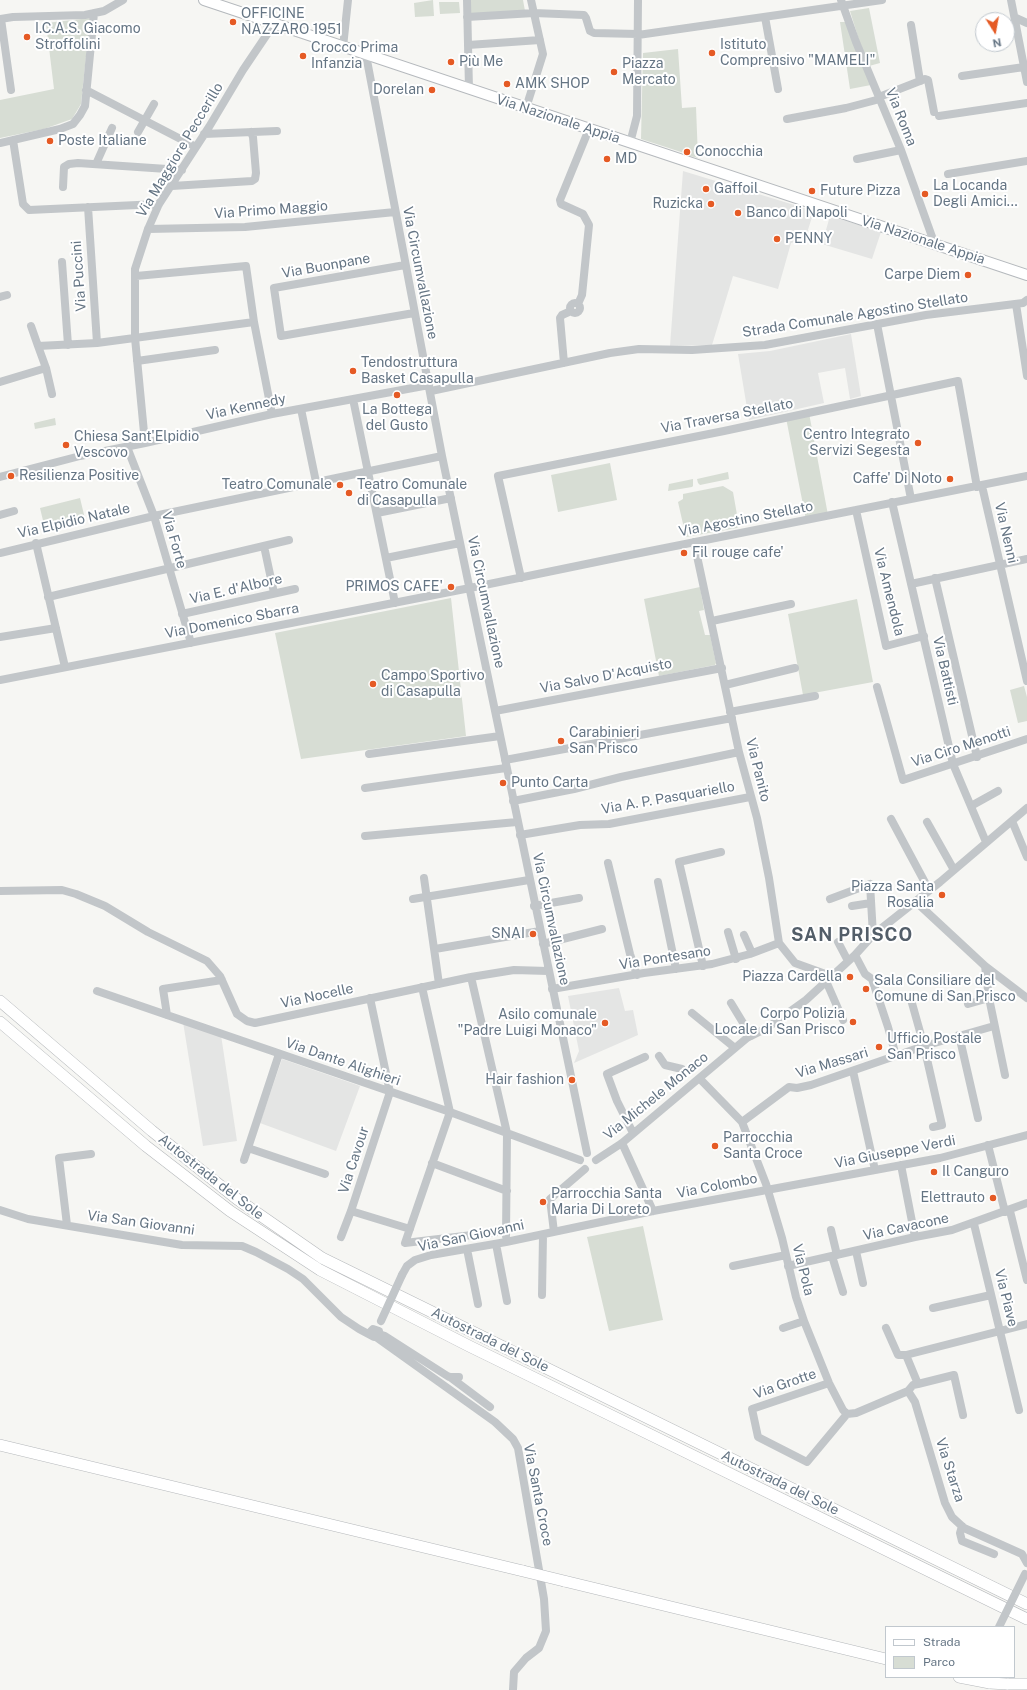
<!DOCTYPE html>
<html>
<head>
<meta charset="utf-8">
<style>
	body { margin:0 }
	#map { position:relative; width:1027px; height:1690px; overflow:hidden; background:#f6f6f3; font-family:"Public Sans",sans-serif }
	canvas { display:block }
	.legend { position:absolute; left:885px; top:1626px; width:130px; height:52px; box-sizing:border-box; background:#fff; border:1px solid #c1c8ce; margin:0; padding:5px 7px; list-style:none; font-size:12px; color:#657584 }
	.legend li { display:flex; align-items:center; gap:8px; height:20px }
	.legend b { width:20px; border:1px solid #c1c8ce }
	.north { position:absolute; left:975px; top:12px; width:40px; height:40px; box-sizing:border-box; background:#fff; border:1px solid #c1c8ce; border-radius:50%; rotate:169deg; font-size:11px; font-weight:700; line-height:16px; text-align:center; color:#657584 }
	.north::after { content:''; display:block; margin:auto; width:14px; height:18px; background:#e55a24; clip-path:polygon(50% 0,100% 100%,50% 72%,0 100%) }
</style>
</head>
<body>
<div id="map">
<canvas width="1027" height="1690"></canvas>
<ul class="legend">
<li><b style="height:5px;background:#fff"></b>Strada</li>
<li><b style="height:11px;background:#d7ddd4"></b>Parco</li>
</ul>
<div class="north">N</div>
</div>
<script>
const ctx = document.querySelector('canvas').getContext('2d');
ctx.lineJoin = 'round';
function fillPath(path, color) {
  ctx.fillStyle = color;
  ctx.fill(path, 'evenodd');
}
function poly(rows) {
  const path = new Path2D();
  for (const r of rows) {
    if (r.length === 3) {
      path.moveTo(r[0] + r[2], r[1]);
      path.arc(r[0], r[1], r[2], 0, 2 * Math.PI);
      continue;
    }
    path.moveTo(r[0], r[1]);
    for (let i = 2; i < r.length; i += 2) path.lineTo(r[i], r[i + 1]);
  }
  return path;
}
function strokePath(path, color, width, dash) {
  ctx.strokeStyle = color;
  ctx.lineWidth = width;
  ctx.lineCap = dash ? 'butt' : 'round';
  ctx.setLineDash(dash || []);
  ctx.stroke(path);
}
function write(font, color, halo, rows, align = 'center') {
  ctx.font = font + ' "Public Sans",sans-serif';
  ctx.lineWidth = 4;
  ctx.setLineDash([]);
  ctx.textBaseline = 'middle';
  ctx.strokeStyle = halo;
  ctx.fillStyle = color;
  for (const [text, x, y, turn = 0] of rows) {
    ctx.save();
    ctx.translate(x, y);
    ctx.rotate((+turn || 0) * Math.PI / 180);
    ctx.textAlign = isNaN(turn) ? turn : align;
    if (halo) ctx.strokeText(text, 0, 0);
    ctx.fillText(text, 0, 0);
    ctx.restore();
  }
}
fillPath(poly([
	[683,171,814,211,805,239,791,243,778,289,733,276,712,345,670,346],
	[830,216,881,232,872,259,822,244],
	[851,334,861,396,850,399,845,368,818,373,824,403,749,420,738,354,770,351],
	[619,988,625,1011,633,1010,638,1035,574,1063,579,1051,568,996],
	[183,1022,221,1035,237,1141,203,1146],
	[282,1059,360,1086,336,1151,260,1123]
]), '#e4e5e4');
fillPath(poly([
	[433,0,434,16,415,17,414,3],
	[469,0,523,0,525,11,470,14],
	[439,2,459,2,460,13,440,14],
	[869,8,880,63,869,66,859,40,850,11],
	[90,18,81,104,72,119,44,129,0,138,0,100,54,89,46,23],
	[840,22,846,22,871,85,850,89],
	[678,49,682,108,696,107,698,158,690,156,689,157,683,155,684,153,681,152,641,139,643,53],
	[809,413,828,515,806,520,786,418],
	[55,418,56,425,35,429,34,423],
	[610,463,617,500,558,512,551,475],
	[728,472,729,479,700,485,698,483,697,479],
	[693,479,693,486,692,487,668,491,669,484],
	[723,486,733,492,739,526,737,528,686,537,678,502,683,499,683,494],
	[80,498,86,523,46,533,40,508],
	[700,587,704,610,699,611,705,635,710,635,716,663,715,665,659,676,644,599],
	[451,598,466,736,301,759,275,633],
	[857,599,873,682,803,695,788,614],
	[1024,686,1027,697,1027,721,1018,723,1010,690],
	[643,1226,663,1320,609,1331,587,1237]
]), '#d7ddd4');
const major = poly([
	[204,0,1027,275]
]);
const highway = poly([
	[0,1001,152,1131,237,1199,322,1258,1027,1604],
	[0,1022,146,1146,230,1211,320,1270,469,1346,1027,1619],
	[0,1445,523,1571],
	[564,1581,886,1659],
	[959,1677,990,1683],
	[1007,1684,1027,1684]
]);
strokePath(major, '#b5b9bd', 12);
strokePath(highway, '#b5b8bb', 12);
strokePath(poly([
	[467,0,469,89],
	[841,0,856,42,901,150,935,245],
	[1011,0,1027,82],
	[467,17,534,13,584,15,586,18,590,31,594,33,638,34],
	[765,17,778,89],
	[1016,18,1027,23],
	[0,19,13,17,85,15,104,11,123,0],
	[1,19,11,90],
	[911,25,920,81],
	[638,35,882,0],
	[468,45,540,40],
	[343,47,348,0],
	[366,55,442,456,587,1153],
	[962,76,1024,67],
	[86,90,196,147],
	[879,97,925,79,928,80,934,112],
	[526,108,543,54,531,0],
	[939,116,1027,103],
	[787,119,846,108,880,99],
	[138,132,154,104],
	[204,134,277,131],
	[13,140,23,204,29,210,159,204],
	[0,143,60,129,73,124,80,115,85,106,94,13],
	[630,143,637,116,638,0],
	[857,159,901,150],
	[96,164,112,128],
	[948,174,1027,161],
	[172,186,252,181,255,179,256,173,253,137,251,132],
	[63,187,64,167,69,164,78,163,182,170],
	[88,207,97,343],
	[148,229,245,227,395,212],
	[62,262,68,345],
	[405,265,274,288,281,336,414,313],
	[136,276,246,266,254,322,272,414],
	[0,297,7,295],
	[575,308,5],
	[578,304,582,295,589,225,583,214,561,204,560,200,589,129],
	[1016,304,1027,376],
	[877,324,911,499],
	[31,326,38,346,97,343,254,322],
	[38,346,46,368,52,394],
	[137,361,215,350],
	[564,363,560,318,562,315,571,311],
	[0,382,46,368],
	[431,391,610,353,639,349,692,350,765,345,926,315,1023,303,1027,300],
	[353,399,395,603],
	[301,409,316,482],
	[145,443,135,338,135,269,148,229,159,204,209,127,243,70,274,24],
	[127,447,154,516,191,643],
	[0,477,80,456,145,443,272,414,429,385],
	[982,486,1027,681],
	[892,502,953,764,986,842],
	[856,510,886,646,924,636],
	[377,513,451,498],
	[0,515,14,511],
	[694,542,739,752,757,818,769,878,779,943,795,963,831,976],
	[36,543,65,667],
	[264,546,274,593],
	[0,553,154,516,442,456],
	[386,558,460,543],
	[521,578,498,476,724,431,958,381,977,487],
	[935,578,977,757],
	[911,584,1027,559],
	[48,597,289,540],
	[182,614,295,589],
	[712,621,791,604],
	[0,637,56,628],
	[0,680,470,588,630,555,1027,476],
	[725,685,795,668],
	[877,687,903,780,1027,739],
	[495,711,722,668],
	[730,712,815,696],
	[369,754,500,736],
	[505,760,732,718],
	[365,788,506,768],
	[513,801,574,789,621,777,739,752],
	[971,806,998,791],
	[891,819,929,890],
	[1012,821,1027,857],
	[927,822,954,870],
	[520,835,580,825,609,824,750,797],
	[365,836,517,822],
	[608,863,630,954,637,975],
	[424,878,439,984],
	[658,882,676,969],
	[0,891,62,890,76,894,105,906,148,932,207,961,220,976,237,1014,247,1021,255,1023,471,977,514,970,548,971],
	[413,899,529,880],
	[830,899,870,884,873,935],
	[915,901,985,966,1027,998],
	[534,906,579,898],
	[852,906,871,903],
	[728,932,736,959],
	[744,935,752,953],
	[838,942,848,961],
	[543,944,602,929],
	[435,949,540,931],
	[855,955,865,974,872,979,888,1027,896,1056],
	[703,966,679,862,721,852],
	[985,966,989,998,1005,1075],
	[471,977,507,1133,506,1236],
	[826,981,843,1020],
	[422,987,450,1112,405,1243,506,1231],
	[552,989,644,973,712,964,750,954,779,943],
	[97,991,450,1112,580,1160],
	[910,996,924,1046,942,1125,933,1127],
	[731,1003,751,1036],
	[968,1004,989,998],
	[692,1013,735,1048],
	[167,1015,163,989,222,980],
	[959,1035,978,1118],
	[659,1056,665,1065,682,1069,685,1075],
	[853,1071,875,1170],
	[700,1079,742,1122,766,1184,782,1238,796,1297,804,1321,829,1383,843,1410,847,1414],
	[742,1122,789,1087,797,1088,811,1085,924,1046,994,1026],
	[633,1133,617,1101,607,1074,645,1057],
	[622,1143,653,1211],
	[988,1145,1005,1212],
	[248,1148,325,1174],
	[244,1160,279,1054],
	[596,1160,622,1143,747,1038,767,1028,806,1000,855,955,873,935,940,882,1027,808],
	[432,1163,507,1191],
	[901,1165,915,1237],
	[0,1210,28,1219,182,1245,242,1246,256,1252,288,1269,303,1279,341,1317,359,1329,374,1337,378,1336,379,1331,373,1329,371,1331,371,1334],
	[351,1211,410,1229],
	[1010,1211,1027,1280],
	[974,1224,1019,1410],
	[67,1225,59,1158,91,1154],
	[831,1230,837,1255],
	[554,1232,550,1199,585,1169],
	[341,1237,351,1211,390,1092,370,998],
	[496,1244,507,1301],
	[467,1249,478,1304],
	[856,1251,863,1283],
	[832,1256,843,1292],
	[733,1266,786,1255],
	[788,1266,915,1237,952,1230,1027,1203],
	[402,1275,407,1266,415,1260,431,1255,506,1242,653,1211,940,1158,1027,1135],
	[542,1295,543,1235],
	[933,1308,991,1295],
	[783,1328,804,1321],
	[886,1328,898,1355,906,1355],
	[379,1334,385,1336,449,1377,459,1377],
	[376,1337,495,1422,513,1439,518,1448,544,1599,546,1631,539,1648,526,1658,514,1672,513,1690],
	[450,1377,490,1407],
	[829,1383,752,1409,758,1437,807,1462,847,1414],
	[918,1384,954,1375,963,1415],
	[908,1391,915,1402,945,1503,952,1517,964,1528,1022,1554,1027,1563],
	[847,1414,856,1413,908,1391,913,1385,918,1384,906,1355,1027,1324],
	[962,1526,960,1533,962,1541,994,1554]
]), '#c2c6c9', 8);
strokePath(major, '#fff', 10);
strokePath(highway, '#fff', 11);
const highwayBridge = poly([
	[523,1571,564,1581],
	[990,1683,1007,1684]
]);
strokePath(highwayBridge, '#b5b8bb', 12, []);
strokePath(poly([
	[381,1321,402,1275],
	[999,1627,1025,1574]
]), '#c2c6c9', 8);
strokePath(highwayBridge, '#fff', 11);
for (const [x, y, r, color] of [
	[233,22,4,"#e55a24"],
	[27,37,4,"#e55a24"],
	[712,53,4,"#e55a24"],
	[303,56,4,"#e55a24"],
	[451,62,4,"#e55a24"],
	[614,72,4,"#e55a24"],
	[507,84,4,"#e55a24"],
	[432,90,4,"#e55a24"],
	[50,141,4,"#e55a24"],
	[687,152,4,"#e55a24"],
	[607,159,4,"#e55a24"],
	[706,189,4,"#e55a24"],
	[812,191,4,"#e55a24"],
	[925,194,4,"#e55a24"],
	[711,204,4,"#e55a24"],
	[738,213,4,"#e55a24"],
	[777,239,4,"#e55a24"],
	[968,275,4,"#e55a24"],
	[353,371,4,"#e55a24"],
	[397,395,4,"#e55a24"],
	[918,443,4,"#e55a24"],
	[66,445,4,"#e55a24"],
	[11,476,4,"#e55a24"],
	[950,479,4,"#e55a24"],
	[340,485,4,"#e55a24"],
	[349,493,4,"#e55a24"],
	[684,553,4,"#e55a24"],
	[451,587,4,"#e55a24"],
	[373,684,4,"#e55a24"],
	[561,741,4,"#e55a24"],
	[503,783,4,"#e55a24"],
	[942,895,4,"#e55a24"],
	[533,934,4,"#e55a24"],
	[850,977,4,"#e55a24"],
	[866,989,4,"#e55a24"],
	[853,1022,4,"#e55a24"],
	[605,1023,4,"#e55a24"],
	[879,1047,4,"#e55a24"],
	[572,1080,4,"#e55a24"],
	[715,1146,4,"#e55a24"],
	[934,1172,4,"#e55a24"],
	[993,1198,4,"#e55a24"],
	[543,1202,4,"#e55a24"]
]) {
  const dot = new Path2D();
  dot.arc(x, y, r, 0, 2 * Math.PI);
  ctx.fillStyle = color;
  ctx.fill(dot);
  strokePath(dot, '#fff', 1.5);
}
write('14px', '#657584', '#fff', [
	["OFFICINE",241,14],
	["NAZZARO 1951",241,30],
	["I.C.A.S. Giacomo",35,29],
	["Stroffolini",35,45],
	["Istituto",720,45],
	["Comprensivo \"MAMELI\"",720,61],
	["Crocco Prima",311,48],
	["Infanzia",311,64],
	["Più Me",459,62],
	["Piazza",622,64],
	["Mercato",622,80],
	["AMK SHOP",515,84],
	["Dorelan",424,90,"right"],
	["Poste Italiane",58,141],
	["Conocchia",695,152],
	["MD",615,159],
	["La Locanda",933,186],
	["Degli Amici...",933,202],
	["Gaffoil",714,189],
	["Future Pizza",820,191],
	["Ruzicka",703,204,"right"],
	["Banco di Napoli",746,213],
	["PENNY",785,239],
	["Carpe Diem",960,275,"right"],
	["Tendostruttura",361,363],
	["Basket Casapulla",361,379],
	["La Bottega",397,410,"center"],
	["del Gusto",397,426,"center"],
	["Centro Integrato",910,435,"right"],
	["Servizi Segesta",910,451,"right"],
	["Chiesa Sant'Elpidio",74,437],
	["Vescovo",74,453],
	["Resilienza Positive",19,476],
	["Caffe' Di Noto",942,479,"right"],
	["Teatro Comunale",332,485,"right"],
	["Teatro Comunale",357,485],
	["di Casapulla",357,501],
	["Fil rouge cafe'",692,553],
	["PRIMOS CAFE'",443,587,"right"],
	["Campo Sportivo",381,676],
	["di Casapulla",381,692],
	["Carabinieri",569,733],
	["San Prisco",569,749],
	["Punto Carta",511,783],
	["Piazza Santa",934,887,"right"],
	["Rosalia",934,903,"right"],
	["SNAI",525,934,"right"],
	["Piazza Cardella",842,977,"right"],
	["Sala Consiliare del",874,981],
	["Comune di San Prisco",874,997],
	["Corpo Polizia",845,1014,"right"],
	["Locale di San Prisco",845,1030,"right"],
	["Asilo comunale",597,1015,"right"],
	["\"Padre Luigi Monaco\"",597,1031,"right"],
	["Ufficio Postale",887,1039],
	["San Prisco",887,1055],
	["Hair fashion",564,1080,"right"],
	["Parrocchia",723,1138],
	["Santa Croce",723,1154],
	["Il Canguro",942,1172],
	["Parrocchia Santa",551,1194],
	["Maria Di Loreto",551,1210],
	["Elettrauto",985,1198,"right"]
], 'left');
write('14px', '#657584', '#fff', [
	["Via Roma",901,117,68],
	["Via Nazionale Appia",558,119,18],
	["Via Maggiore Peccerillo",180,150,-59],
	["Via Primo Maggio",271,210,-4],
	["Via Nazionale Appia",923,240,18],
	["Via Buonpane",326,266,-10],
	["Via Circumvallazione",420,273,79],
	["Via Puccini",79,276,-94],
	["Strada Comunale Agostino Stellato",855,315,-9],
	["Via Kennedy",246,407,-12],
	["Via Traversa Stellato",727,416,-11],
	["Via Agostino Stellato",746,519,-11],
	["Via Elpidio Natale",74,521,-13],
	["Via Nenni",1006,533,77],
	["Via Forte",174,540,74],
	["Via E. d'Albore",236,589,-13],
	["Via Amendola",889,592,76],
	["Via Circumvallazione",486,602,78],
	["Via Domenico Sbarra",232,621,-11],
	["Via Battisti",945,671,77],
	["Via Salvo D'Acquisto",606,676,-11],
	["Via Ciro Menotti",961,747,-18],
	["Via Panito",758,770,76],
	["Via A. P. Pasquariello",668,798,-10],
	["Via Circumvallazione",551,919,78],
	["Via Pontesano",665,958,-9],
	["Via Nocelle",317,996,-12],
	["Via Dante Alighieri",343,1062,19],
	["Via Massari",832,1063,-17],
	["Via Michele Monaco",656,1096,-39],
	["Via Giuseppe Verdi",895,1152,-11],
	["Via Cavour",354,1160,-72],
	["Autostrada del Sole",211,1177,38],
	["Via Colombo",717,1186,-11],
	["Via San Giovanni",141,1223,8],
	["Via Cavacone",906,1227,-12],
	["Via San Giovanni",471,1236,-12],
	["Via Pola",803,1270,76],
	["Via Piave",1006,1298,76],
	["Autostrada del Sole",490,1340,26],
	["Via Grotte",785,1384,-19],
	["Via Starza",950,1470,72],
	["Autostrada del Sole",780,1483,26],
	["Via Santa Croce",538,1495,79]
]);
ctx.letterSpacing = '1px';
write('bold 18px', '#535e69', '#fff', [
	["SAN PRISCO",852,935]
]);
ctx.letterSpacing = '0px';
</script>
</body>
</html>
